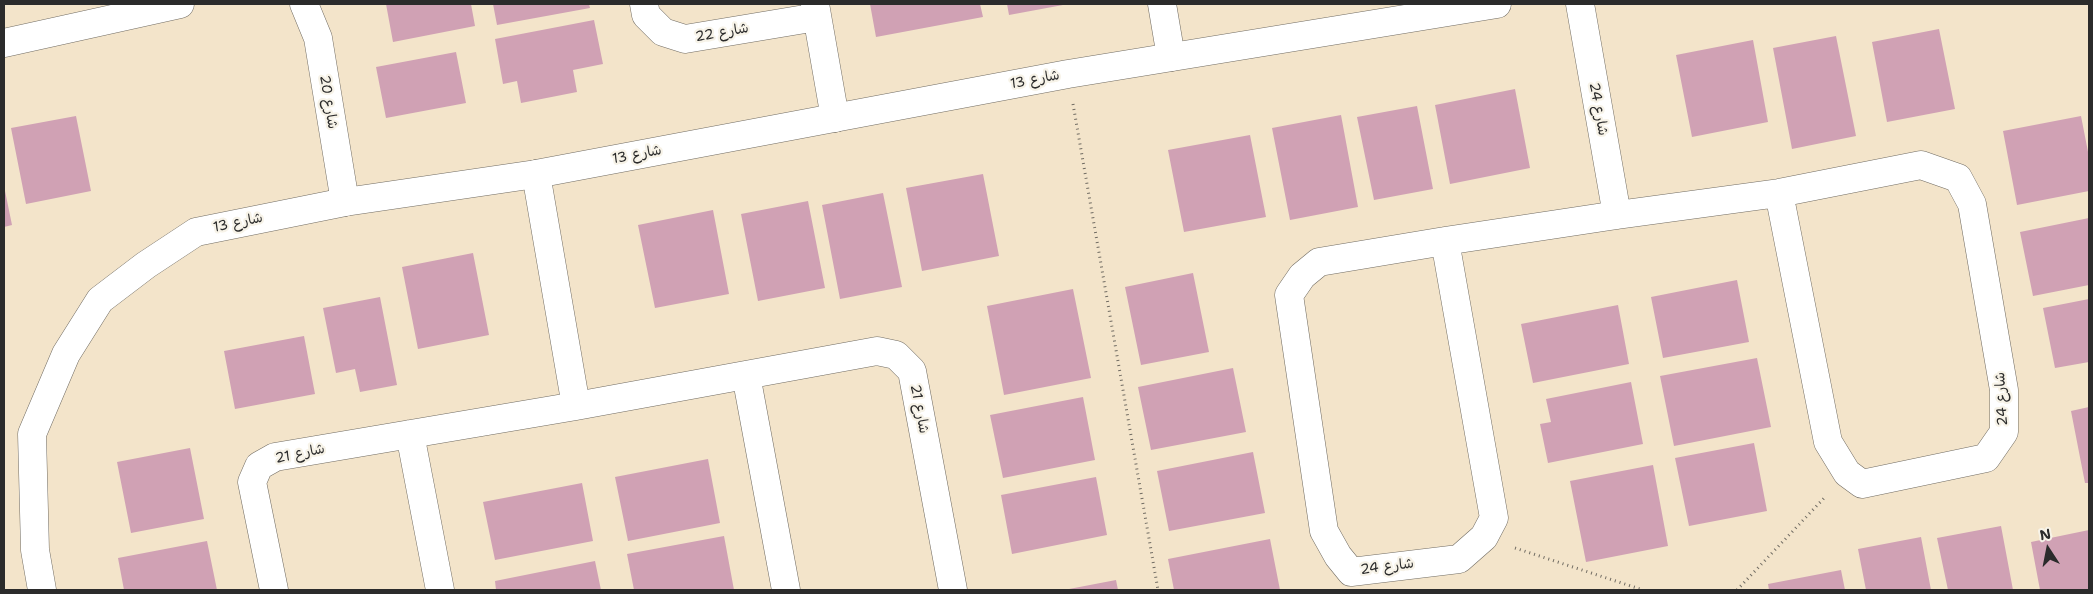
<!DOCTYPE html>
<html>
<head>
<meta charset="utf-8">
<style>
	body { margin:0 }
	#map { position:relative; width:2093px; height:594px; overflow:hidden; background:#f3e4ca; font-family:"Shantell Sans",sans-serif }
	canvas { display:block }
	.frame { position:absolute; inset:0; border:5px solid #2b2b2b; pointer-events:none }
	.north { position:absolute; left:2023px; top:524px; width:50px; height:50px; -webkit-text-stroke:4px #f7f3e8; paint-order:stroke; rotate:349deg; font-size:14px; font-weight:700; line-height:20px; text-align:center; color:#2b2b2b }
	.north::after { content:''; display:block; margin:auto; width:18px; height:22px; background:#2b2b2b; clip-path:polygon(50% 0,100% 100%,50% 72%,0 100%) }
</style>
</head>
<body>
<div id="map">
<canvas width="2093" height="594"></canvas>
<div class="frame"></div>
<div class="north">N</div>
</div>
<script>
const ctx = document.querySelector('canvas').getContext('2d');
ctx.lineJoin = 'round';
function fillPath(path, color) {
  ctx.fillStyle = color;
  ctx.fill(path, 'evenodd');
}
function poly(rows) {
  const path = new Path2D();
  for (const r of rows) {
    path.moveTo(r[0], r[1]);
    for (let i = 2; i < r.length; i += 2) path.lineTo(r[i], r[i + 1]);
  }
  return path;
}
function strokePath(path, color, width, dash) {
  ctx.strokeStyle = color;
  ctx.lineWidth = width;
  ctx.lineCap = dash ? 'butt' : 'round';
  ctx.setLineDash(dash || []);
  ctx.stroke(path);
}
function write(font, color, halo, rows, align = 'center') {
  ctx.font = font + ' "Shantell Sans","Playpen Sans Arabic",sans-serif';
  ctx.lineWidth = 4.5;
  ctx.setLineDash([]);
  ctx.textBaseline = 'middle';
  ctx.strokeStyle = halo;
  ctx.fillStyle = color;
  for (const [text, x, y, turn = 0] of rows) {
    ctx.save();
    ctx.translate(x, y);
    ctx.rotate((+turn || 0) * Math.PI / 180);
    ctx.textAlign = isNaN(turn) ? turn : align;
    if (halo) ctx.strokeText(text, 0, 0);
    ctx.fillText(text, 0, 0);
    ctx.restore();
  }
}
fillPath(poly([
	[386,4,471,4,475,26,393,42],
	[493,4,589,4,590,8,497,25],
	[870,4,980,4,983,17,876,37],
	[1007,4,1063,4,1063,5,1009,15],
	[594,20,603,64,573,70,577,92,521,103,517,81,503,84,495,39],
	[1939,29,1955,109,1887,122,1872,42],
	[1836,36,1856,136,1792,149,1773,48],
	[1753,40,1768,122,1692,137,1676,55],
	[456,52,466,103,386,118,376,67],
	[1515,89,1530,168,1450,184,1435,105],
	[1417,106,1433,189,1374,200,1357,117],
	[1341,115,1358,207,1290,220,1272,128],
	[76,116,91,191,26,204,11,128],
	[2081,116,2089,157,2089,191,2017,205,2003,131],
	[1250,135,1266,217,1184,232,1168,150],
	[983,174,999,256,922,271,906,188],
	[4,186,12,225,4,227],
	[883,193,902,287,840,299,822,205],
	[808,201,825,288,758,301,741,214],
	[713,210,729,294,655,308,638,225],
	[2089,218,2089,285,2033,296,2020,232],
	[473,253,489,335,418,349,402,267],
	[1193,273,1209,352,1141,365,1125,287],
	[1737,280,1749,342,1663,358,1651,297],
	[1073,289,1091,378,1004,395,987,306],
	[380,297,397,385,360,392,355,369,336,373,323,308],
	[2089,299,2089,362,2055,368,2043,308],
	[1618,305,1629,364,1533,383,1521,324],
	[304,336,315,394,235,409,224,351],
	[1757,358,1771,427,1674,446,1660,376],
	[1233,368,1246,432,1151,450,1138,387],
	[1631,382,1643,444,1548,463,1540,424,1551,422,1546,399],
	[1083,397,1095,460,1003,478,990,415],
	[2089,407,2089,483,2085,483,2071,411],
	[1754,443,1767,511,1689,526,1675,458],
	[190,448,204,519,131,533,117,462],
	[1253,452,1265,513,1169,531,1157,471],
	[708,459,720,523,628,541,615,477],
	[1653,465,1668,546,1586,562,1570,481],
	[1096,477,1107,535,1012,554,1001,495],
	[582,483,593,541,495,560,483,502],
	[2001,526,2013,590,1948,590,1937,538],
	[2089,530,2089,590,2040,590,2031,542],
	[724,536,734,590,634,590,627,554],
	[1921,537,1931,590,1866,590,1858,549],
	[1270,539,1280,590,1174,590,1168,559],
	[207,541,217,590,124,590,118,558],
	[595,561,601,590,496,590,495,581],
	[1841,570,1845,590,1769,590,1768,584],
	[1116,580,1118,590,1069,590,1069,589]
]), '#d0a1b4');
const minor = poly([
	[304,4,318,38,345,202],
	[644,4,646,15,663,32,685,39,817,17],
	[815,4,835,118],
	[1162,4,1171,57],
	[1580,4,1617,215],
	[4,43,180,4],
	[536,174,576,406],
	[1445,241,1494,518,1484,537,1459,559,1351,572,1338,556,1324,531,1289,295,1302,276,1319,262,1445,241,1617,215,1779,193,1921,165,1958,178,1972,204,2004,390,2004,432,1986,458,1862,484,1847,473,1828,442,1779,193],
	[746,375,786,590],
	[410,434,440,590],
	[274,590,252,482,259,466,275,457,576,406,877,351,896,355,912,371,953,590]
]);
const tertiary = poly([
	[42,590,35,550,32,434,66,354,100,300,146,265,196,232,345,202,536,174,1068,74,1497,4]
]);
strokePath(minor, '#716c63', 29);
strokePath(tertiary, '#716c63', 29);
strokePath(poly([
	[1073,104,1158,590],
	[1515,548,1643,590],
	[1737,590,1826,496]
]), '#716c63', 3, [1, 4]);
strokePath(minor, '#fff', 28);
strokePath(tertiary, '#fff', 28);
write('14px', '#2b2b2b', '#f7f3e8', [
	["شارع 22",722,33,-10],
	["شارع 13",1035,80,-11],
	["شارع 20",328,102,81],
	["شارع 24",1598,109,80],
	["شارع 13",637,155,-11],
	["شارع 13",238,223,-12],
	["شارع 24",2002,399,-93],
	["شارع 21",919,409,79],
	["شارع 21",300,454,-12],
	["شارع 24",1387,567,-7]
]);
</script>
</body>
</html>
